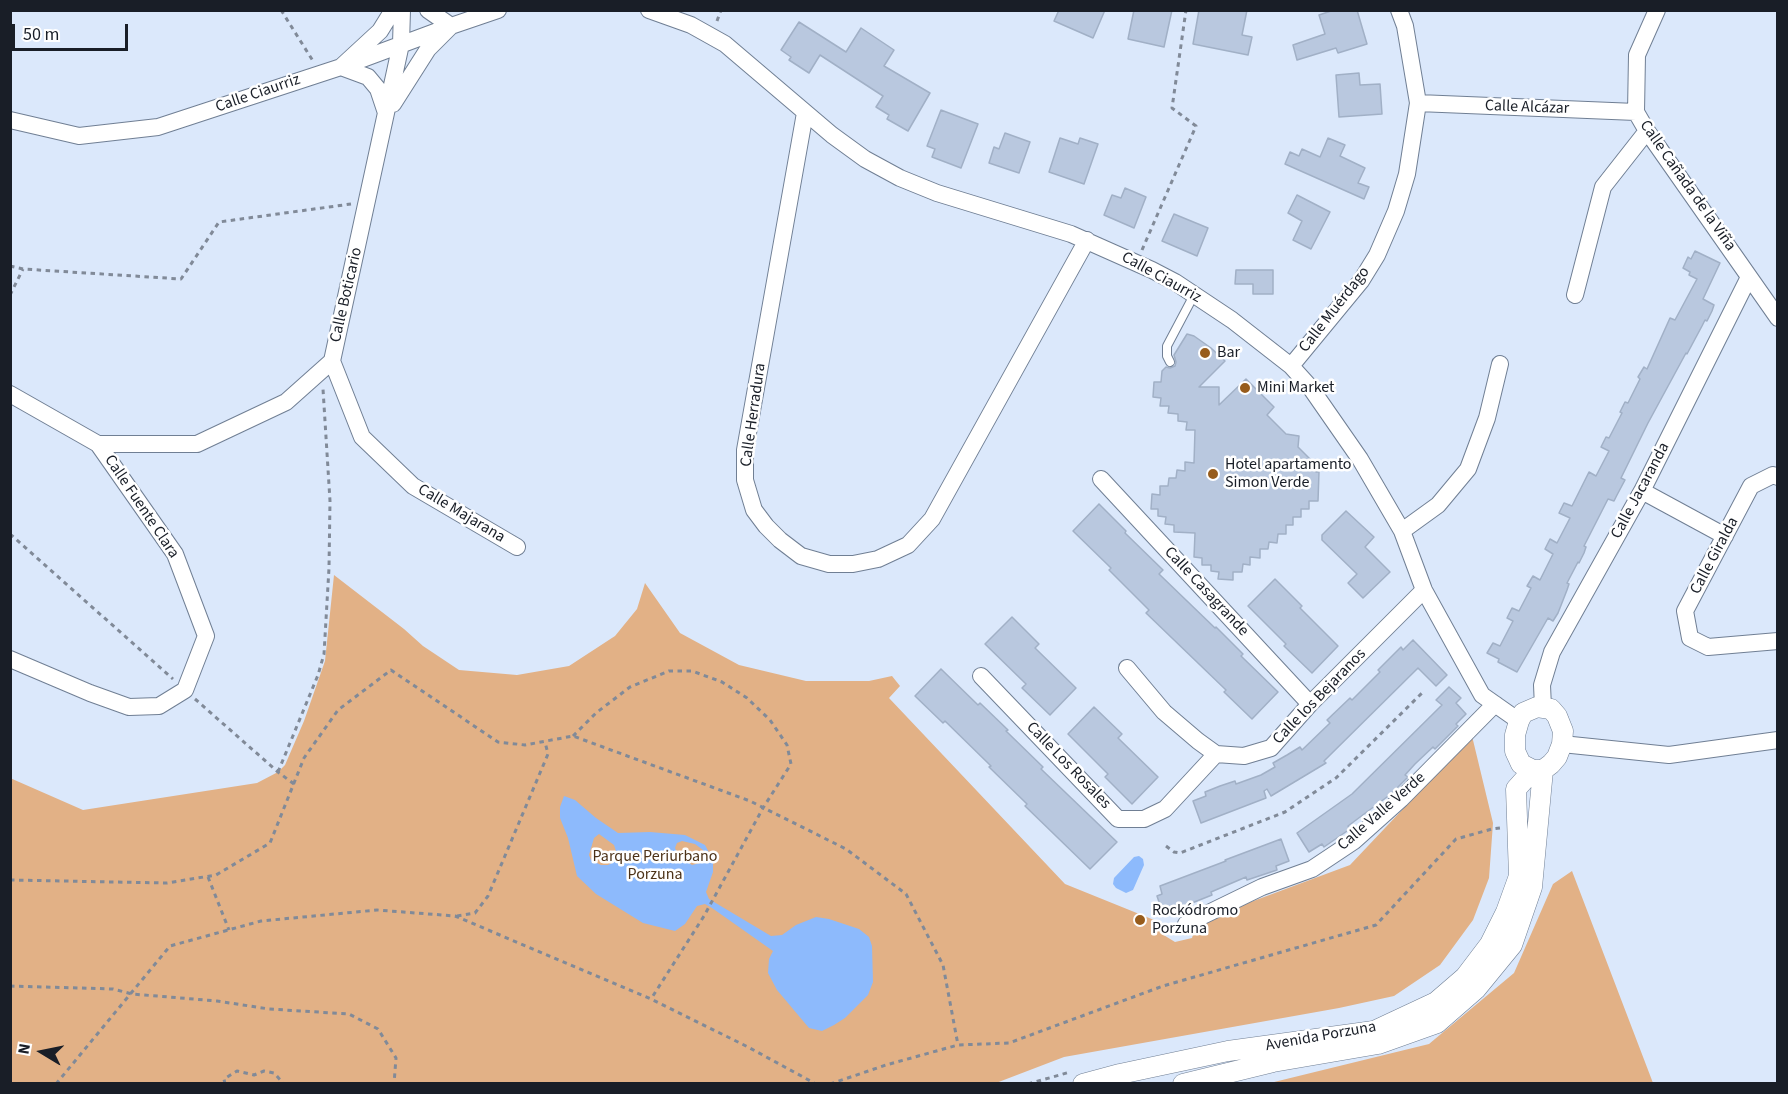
<!DOCTYPE html>
<html>
<head>
<meta charset="utf-8">
<style>
	body { margin:0 }
	#map { position:relative; width:1788px; height:1094px; overflow:hidden; background:#dbe8fb; font-family:"Source Sans 3",sans-serif }
	canvas { display:block }
	.frame { position:absolute; inset:0; border:12px solid #191e27; pointer-events:none }
	.north { position:absolute; left:12px; top:1022px; width:60px; height:60px; -webkit-text-stroke:4px #fff; paint-order:stroke; rotate:280deg; font-size:16px; font-weight:700; line-height:24px; text-align:center; color:#191e27 }
	.north::after { content:''; display:block; margin:auto; width:21px; height:27px; background:#191e27; clip-path:polygon(50% 0,100% 100%,50% 72%,0 100%) }
	.scale { position:absolute; left:12px; top:24px; width:116px; height:27px; box-sizing:border-box; border:3px solid #191e27; border-top:0; padding-left:8px; font-size:18px; line-height:21px; white-space:nowrap; color:#191e27; -webkit-text-stroke:4px #fff; paint-order:stroke }
</style>
</head>
<body>
<div id="map">
<canvas width="1788" height="1094"></canvas>
<div class="frame"></div>
<div class="north">N</div>
<div class="scale">50 m</div>
</div>
<script>
const ctx = document.querySelector('canvas').getContext('2d');
ctx.lineJoin = 'round';
function fillPath(path, color) {
  ctx.fillStyle = color;
  ctx.fill(path, 'evenodd');
}
function poly(rows) {
  const path = new Path2D();
  for (const r of rows) {
    path.moveTo(r[0], r[1]);
    for (let i = 2; i < r.length; i += 2) path.lineTo(r[i], r[i + 1]);
  }
  return path;
}
function strokePath(path, color, width, dash) {
  ctx.strokeStyle = color;
  ctx.lineWidth = width;
  ctx.lineCap = dash ? 'butt' : 'round';
  ctx.setLineDash(dash || []);
  ctx.stroke(path);
}
function write(font, color, halo, rows, align = 'center') {
  ctx.font = font + ' "Source Sans 3",sans-serif';
  ctx.lineWidth = 5;
  ctx.setLineDash([]);
  ctx.textBaseline = 'middle';
  ctx.strokeStyle = halo;
  ctx.fillStyle = color;
  for (const [text, x, y, turn = 0] of rows) {
    ctx.save();
    ctx.translate(x, y);
    ctx.rotate((+turn || 0) * Math.PI / 180);
    ctx.textAlign = isNaN(turn) ? turn : align;
    if (halo) ctx.strokeText(text, 0, 0);
    ctx.fillText(text, 0, 0);
    ctx.restore();
  }
}
fillPath(poly([
	[334,575,404,629,423,646,459,670,517,675,569,666,615,636,637,609,645,583,680,633,739,665,806,681,869,681,892,676,900,686,889,698,1065,884,1164,924,1162,934,1175,942,1192,938,1197,922,1350,865,1472,736,1493,823,1489,878,1473,920,1440,965,1394,996,1339,1008,1064,1057,996,1083,11,1084,10,778,83,810,257,783,278,772,285,765,304,721,325,661],
	[1572,871,1653,1083,1270,1083,1429,1044,1514,973,1553,884]
]), '#e2b186');
fillPath(poly([
	[564,796,575,800,596,818,618,833,650,832,685,835,705,845,713,860,713,872,706,892,709,899,771,936,782,935,796,925,816,917,829,919,859,929,869,937,872,946,873,982,868,995,845,1018,834,1025,822,1031,809,1028,777,990,768,973,769,959,773,951,712,908,705,904,697,906,685,924,675,931,643,923,596,894,577,876,568,838,560,818,560,807],
	[599,834,614,845,617,854,615,861,608,865,601,865,591,860,589,855,594,838],
	[682,841,695,844,703,850,704,856,700,863,692,865,679,856,675,848,677,843],
	[1139,856,1143,859,1144,865,1133,890,1126,893,1116,888,1113,884,1114,878,1134,857]
]), '#8dbafc');
const building = poly([
	[1059,10,1105,10,1093,38,1054,21,1059,10],
	[1134,10,1172,10,1164,47,1128,39,1134,10],
	[1199,10,1247,10,1242,35,1252,37,1248,55,1193,44,1199,10],
	[1334,10,1357,10,1367,44,1338,53,1336,48,1297,60,1293,45,1325,34,1319,15,1334,10],
	[799,22,846,52,861,28,894,50,884,66,930,93,908,131,887,119,889,115,876,107,883,96,820,55,809,73,789,60,791,57,781,50,799,22],
	[1359,73,1360,85,1380,84,1382,114,1339,117,1336,75,1359,73],
	[941,110,978,124,961,168,932,157,935,149,927,146,941,110],
	[1005,133,1030,142,1019,173,989,163,994,147,999,149,1005,133],
	[1060,138,1078,144,1080,138,1098,144,1084,184,1049,172,1060,138],
	[1328,138,1345,145,1340,156,1365,168,1358,183,1369,187,1364,199,1285,164,1290,152,1299,156,1302,149,1320,157,1328,138],
	[1125,188,1146,197,1134,228,1104,215,1112,195,1121,198,1125,188],
	[1297,195,1330,212,1311,249,1293,240,1302,221,1288,213,1297,195],
	[1174,214,1208,228,1197,256,1162,241,1174,214],
	[1695,251,1720,263,1703,299,1714,305,1712,311,1707,321,1705,320,1702,326,1687,354,1686,353,1648,423,1621,478,1625,480,1617,495,1614,501,1608,499,1584,546,1586,547,1584,553,1579,563,1578,562,1567,583,1569,584,1567,590,1558,613,1553,621,1548,618,1517,672,1498,662,1499,659,1487,653,1493,643,1500,646,1513,621,1507,618,1512,608,1519,611,1531,588,1527,586,1533,576,1540,580,1553,554,1545,549,1550,539,1557,543,1570,518,1559,513,1564,503,1572,506,1589,472,1596,476,1609,451,1601,447,1606,437,1609,438,1622,413,1620,412,1625,402,1628,403,1640,379,1638,377,1644,367,1647,369,1670,318,1675,320,1697,279,1689,275,1690,272,1683,268,1688,257,1691,259,1695,251],
	[1236,270,1273,270,1273,294,1253,294,1253,284,1235,284,1236,270],
	[1187,334,1194,336,1211,348,1225,361,1199,387,1219,387,1219,405,1246,379,1274,407,1267,415,1286,434,1299,436,1298,447,1316,465,1316,472,1319,472,1318,501,1309,501,1309,509,1301,509,1301,517,1293,517,1293,525,1286,525,1286,534,1278,534,1277,543,1269,542,1268,549,1260,549,1260,558,1250,557,1250,565,1243,564,1242,572,1233,572,1233,580,1218,579,1219,572,1211,571,1211,565,1202,565,1202,558,1194,557,1195,533,1174,532,1174,525,1165,524,1166,517,1158,516,1158,509,1151,509,1152,494,1160,495,1160,486,1168,486,1169,478,1176,478,1177,470,1185,471,1185,462,1194,463,1195,430,1186,430,1187,422,1178,421,1178,414,1168,413,1169,406,1160,406,1161,398,1153,397,1154,382,1161,382,1162,371,1166,367,1170,368,1175,366,1176,362,1174,355,1187,334],
	[1099,504,1126,531,1125,533,1163,570,1159,574,1215,628,1216,627,1243,654,1241,656,1278,692,1252,719,1224,692,1226,690,1146,613,1149,610,1109,570,1111,568,1073,531,1099,504],
	[1346,511,1374,537,1365,547,1390,572,1363,598,1348,583,1357,574,1322,540,1322,535,1346,511],
	[1275,579,1302,606,1300,608,1338,646,1312,673,1284,646,1286,644,1248,606,1275,579],
	[1012,617,1039,644,1035,648,1076,688,1050,715,1022,688,1026,684,985,644,1012,617],
	[1413,640,1447,675,1436,686,1418,668,1324,761,1326,763,1271,796,1267,789,1264,791,1266,798,1201,823,1193,801,1206,796,1205,792,1220,786,1235,781,1236,784,1261,775,1275,767,1273,763,1287,755,1300,747,1302,750,1330,723,1327,720,1350,698,1352,700,1380,672,1378,670,1401,647,1403,650,1413,640],
	[941,669,978,705,980,703,1008,730,1006,731,1043,767,1041,769,1117,842,1090,869,1025,806,1027,804,989,767,991,766,945,721,943,723,915,696,941,669],
	[1449,687,1461,698,1456,703,1466,714,1456,724,1458,726,1435,749,1433,747,1415,764,1405,775,1408,777,1391,794,1348,826,1350,829,1324,847,1322,844,1309,852,1297,833,1352,794,1442,705,1436,700,1449,687],
	[1094,707,1122,734,1118,738,1158,777,1132,804,1105,777,1108,774,1068,734,1094,707],
	[1281,839,1289,861,1276,866,1277,870,1247,880,1246,877,1211,892,1212,895,1182,907,1181,903,1162,911,1157,896,1162,894,1160,886,1226,861,1225,860,1281,839]
]);
fillPath(building, '#b9c8df');
strokePath(building, '#a1b0c6', 1.5);
const service = poly([
	[1170,362,1167,356,1167,346,1194,295]
]);
const minor = poly([
	[649,10,691,25,725,44,832,135,865,159,900,178,937,193,1071,234,1152,270,1175,282,1232,320,1291,366,1310,387,1360,459,1402,531,1424,590,1482,695,1519,721],
	[1657,10,1637,55,1636,112,1647,131,1778,318],
	[1418,103,1636,112],
	[393,104,428,49,451,26,428,10],
	[386,113,378,89,368,77,341,67,380,31,393,10],
	[805,113,745,450,745,480,754,510,766,526,780,540,801,556,829,564,853,564,878,559,908,545,932,519,1087,240],
	[10,120,79,136,158,127,341,67,451,26,498,10],
	[1575,295,1603,187,1647,131],
	[332,361,362,437,413,486,517,547],
	[1291,366,1361,281,1377,255,1396,211,1407,174,1418,103,1405,26,1399,10],
	[10,394,98,444,175,554,206,636,185,690,159,706,129,707,90,693,10,659],
	[98,444,197,444,286,402,332,361,401,44,402,10],
	[1778,477,1773,475,1751,486,1685,611,1690,638,1708,647,1778,641],
	[1101,479,1310,704],
	[1642,491,1725,536],
	[1402,531,1438,505,1468,469,1487,418,1500,364],
	[1127,668,1164,712,1198,741,1216,754,1244,756,1271,748,1310,704,1424,590],
	[981,676,1118,819,1144,819,1165,809,1216,754],
	[1543,707,1542,685,1552,652,1642,491,1749,277],
	[1562,744,1669,755,1778,740],
	[1186,924,1262,887,1312,869,1354,841,1401,799,1495,704]
]);
const tertiary = poly([
	[1537,707,1551,709,1557,716,1563,731,1562,744,1557,757,1551,764,1543,770,1533,770,1521,764,1515,751,1515,735,1519,721,1523,713,1537,707],
	[1083,1084,1120,1074,1228,1051,1374,1031,1436,1002,1465,977,1490,944,1506,912,1519,876,1516,789,1533,770],
	[1183,1084,1273,1062,1378,1044,1437,1023,1476,989,1512,945,1532,887,1543,770]
]);
strokePath(service, '#707f94', 10);
strokePath(minor, '#707f94', 18);
strokePath(tertiary, '#707f94', 21);
strokePath(poly([
	[281,10,313,61],
	[717,21,721,10],
	[1142,250,1196,126,1172,108,1186,10],
	[10,266,23,269,181,279,219,222,351,204],
	[10,295,23,269],
	[10,534,173,679],
	[195,699,278,772,294,784],
	[573,736,596,713,630,687,669,671,692,671,722,682,747,698,770,720,787,745,791,764,763,808,704,916,651,999],
	[278,772,318,675,324,654,329,568,330,501,323,389],
	[1166,846,1174,852,1180,853,1285,812,1336,778,1422,693],
	[208,877,229,930],
	[10,880,167,883,216,875,270,843,304,758,338,710,391,670,498,742,525,745,573,736,750,801,846,849,906,894,943,965,958,1045],
	[457,916,475,913,488,896,548,754,545,742],
	[10,986,113,989,132,994,217,1001,269,1009,349,1014,378,1029,396,1058,394,1084],
	[56,1084,170,946,261,921,377,910,455,916,651,999,748,1047,816,1084],
	[225,1084,224,1079,237,1071,254,1075,264,1071,274,1073,284,1084],
	[830,1084,886,1065,958,1045,1009,1043,1163,986,1376,925,1456,839,1492,829,1500,828],
	[1028,1084,1070,1072]
]), '#818a98', 3, [4.5, 4.5]);
strokePath(service, '#fff', 8);
strokePath(minor, '#fff', 16);
strokePath(tertiary, '#fff', 20);
for (const [x, y, r, color] of [
	[1205,353,6,"#975c1c"],
	[1245,388,6,"#975c1c"],
	[1213,474,6,"#975c1c"],
	[1140,920,6,"#975c1c"]
]) {
  const dot = new Path2D();
  dot.arc(x, y, r, 0, 2 * Math.PI);
  ctx.fillStyle = color;
  ctx.fill(dot);
  strokePath(dot, '#fff', 2);
}
write('16px', '#191e27', '#fff', [
	["Calle Ciaurriz",258,94,-19],
	["Calle Alcázar",1527,108,2],
	["Calle Cañada de la Viña",1687,186,55],
	["Calle Ciaurriz",1161,278,29],
	["Calle Boticario",347,295,-77],
	["Calle Muérdago",1335,310,-52],
	["Calle Herradura",754,415,-82],
	["Calle Jacaranda",1641,491,-62],
	["Calle Fuente Clara",141,507,56],
	["Calle Majarana",461,514,31],
	["Calle Giralda",1715,556,-62],
	["Calle Casagrande",1206,592,47],
	["Calle los Bejaranos",1320,697,-46],
	["Calle Los Rosales",1068,766,46],
	["Calle Valle Verde",1382,812,-41],
	["Avenida Porzuna",1321,1037,-10]
]);
write('16px', '#191e27', '#fff', [
	["Bar",1217,353],
	["Mini Market",1257,388],
	["Hotel apartamento",1225,465],
	["Simon Verde",1225,483],
	["Rockódromo",1152,911],
	["Porzuna",1152,929]
], 'left');
write('16px', '#4c3218', '#fff', [
	["Parque Periurbano",655,857],
	["Porzuna",655,875]
]);
</script>
</body>
</html>
